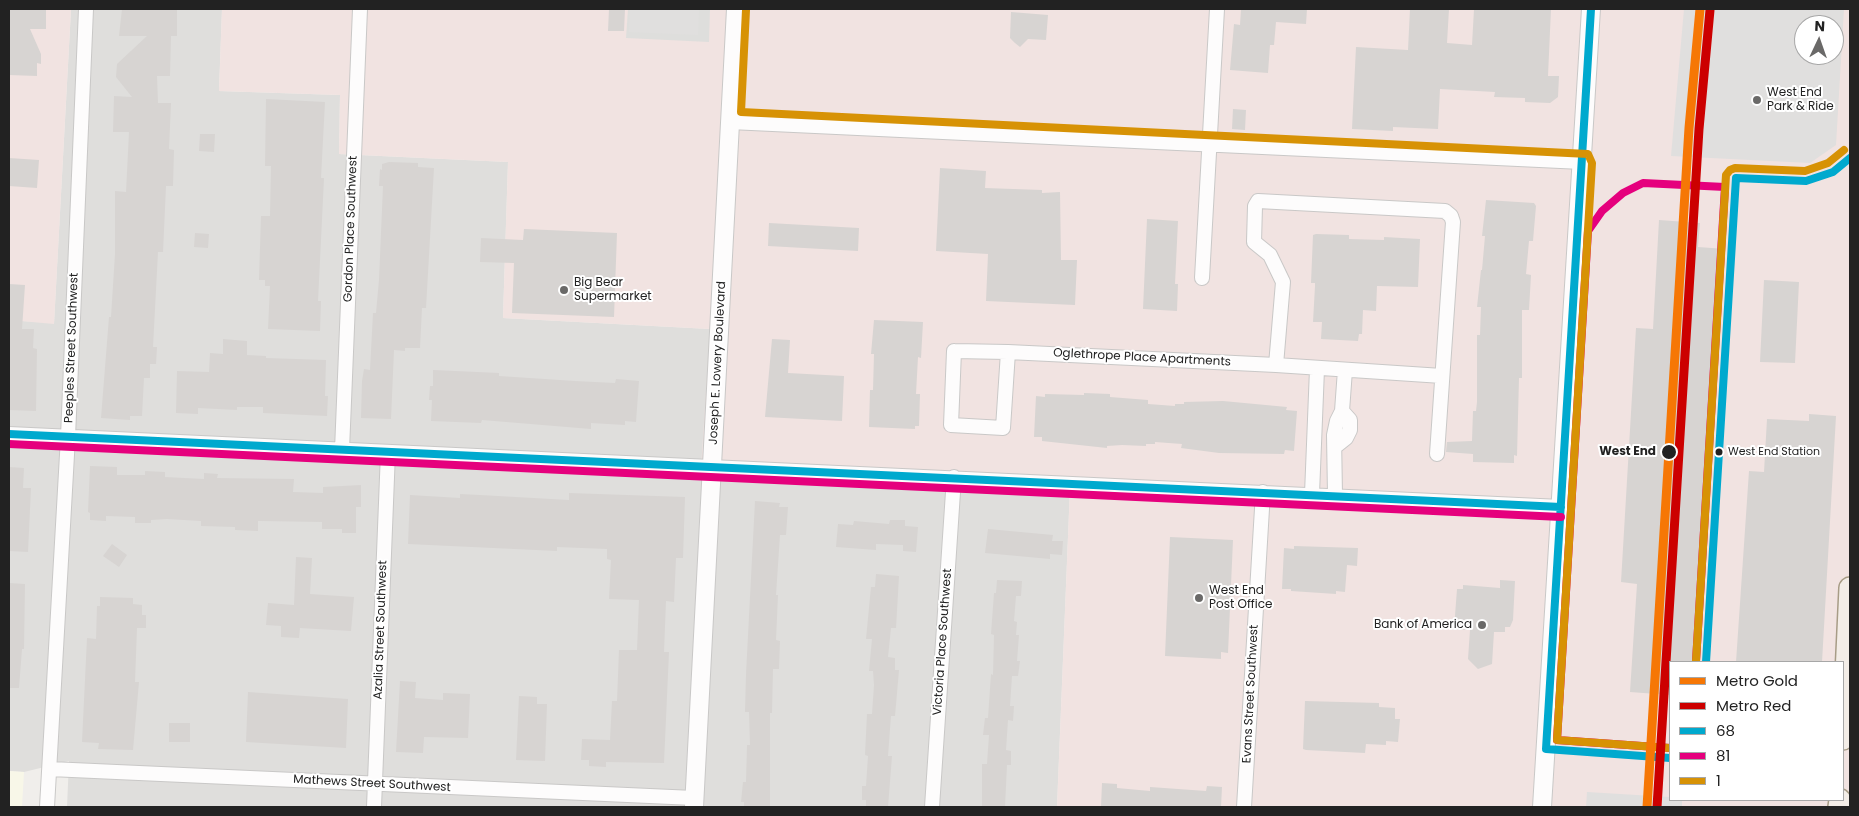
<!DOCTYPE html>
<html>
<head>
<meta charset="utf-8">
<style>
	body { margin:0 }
	#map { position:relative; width:1859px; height:816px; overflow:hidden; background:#f0eeeb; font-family:Poppins,sans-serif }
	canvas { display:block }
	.frame { position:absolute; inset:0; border:10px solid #222; pointer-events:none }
	.legend { position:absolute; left:1669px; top:661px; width:175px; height:140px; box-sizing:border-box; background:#fff; border:1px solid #a7a7a7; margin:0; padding:6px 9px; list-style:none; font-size:15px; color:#222 }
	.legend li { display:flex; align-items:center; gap:10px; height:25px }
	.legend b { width:25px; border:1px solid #a7a7a7 }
	.north { position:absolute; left:1794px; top:15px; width:50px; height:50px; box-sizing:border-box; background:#fff; border:1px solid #a7a7a7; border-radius:50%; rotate:3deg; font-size:14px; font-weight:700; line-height:20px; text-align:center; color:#222 }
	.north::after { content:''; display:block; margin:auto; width:18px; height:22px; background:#6a6968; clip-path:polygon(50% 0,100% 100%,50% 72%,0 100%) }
</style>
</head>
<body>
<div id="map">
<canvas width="1859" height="816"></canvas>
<div class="frame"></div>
<ul class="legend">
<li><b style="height:6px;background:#f67705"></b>Metro Gold</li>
<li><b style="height:6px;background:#c00"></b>Metro Red</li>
<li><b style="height:6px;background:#00a9ce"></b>68</li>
<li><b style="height:6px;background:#e5007d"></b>81</li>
<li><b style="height:6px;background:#d79205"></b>1</li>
</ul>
<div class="north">N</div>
</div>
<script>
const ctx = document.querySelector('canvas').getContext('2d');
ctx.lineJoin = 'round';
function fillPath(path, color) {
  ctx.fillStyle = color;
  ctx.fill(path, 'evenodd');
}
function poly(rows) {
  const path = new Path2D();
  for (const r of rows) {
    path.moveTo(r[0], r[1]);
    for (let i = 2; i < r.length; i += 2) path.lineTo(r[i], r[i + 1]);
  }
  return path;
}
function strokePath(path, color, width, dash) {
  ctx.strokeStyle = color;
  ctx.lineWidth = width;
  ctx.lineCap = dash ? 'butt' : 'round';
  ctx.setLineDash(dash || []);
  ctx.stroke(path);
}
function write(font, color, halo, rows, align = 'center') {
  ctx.font = font + ' Poppins,sans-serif';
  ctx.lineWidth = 4;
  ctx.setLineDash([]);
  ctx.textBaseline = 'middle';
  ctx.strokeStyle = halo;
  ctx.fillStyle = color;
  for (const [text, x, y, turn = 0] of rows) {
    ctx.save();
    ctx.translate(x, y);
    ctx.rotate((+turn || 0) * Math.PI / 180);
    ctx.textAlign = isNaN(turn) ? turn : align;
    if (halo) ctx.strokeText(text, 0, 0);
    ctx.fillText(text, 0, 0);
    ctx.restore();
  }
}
fillPath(poly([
	[71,9,222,9,219,91,340,95,339,154,508,162,503,318,710,329,1070,488,1057,807,67,807,69,761,24,772,9,771,9,320,54,323]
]), '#dfdedc');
fillPath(poly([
	[9,9,71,9,54,324,9,320],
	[222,9,1850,9,1850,807,1057,807,1070,488,701,468,710,329,503,318,508,162,339,154,340,95,219,91],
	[1804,25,1834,25,1834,55,1804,55],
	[1670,662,1843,662,1843,800,1670,800]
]), '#f1e3e1');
fillPath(poly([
	[9,771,24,772,22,807,9,807]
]), '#f8f7e8');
fillPath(poly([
	[628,9,710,9,709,42,626,38]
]), '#dededc');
fillPath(poly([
	[630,9,699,9,698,35,629,32],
	[1684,9,1844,9,1836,145,1810,163,1671,156],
	[1804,25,1834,25,1834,55,1804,55],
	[1587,792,1670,797,1670,800,1682,800,1682,807,1586,807]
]), '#e0dfde');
fillPath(poly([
	[9,9,46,9,46,29,30,29,41,54,41,64,37,63,37,76,9,75],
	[122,9,177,9,177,36,171,36,170,76,157,76,158,103,171,103,169,149,174,150,173,186,166,186,163,252,158,252,153,347,157,347,156,364,150,364,150,378,144,378,142,416,130,416,130,420,101,418,109,317,111,317,115,254,115,191,126,192,129,132,113,132,114,96,132,97,116,77,117,64,147,36,119,36],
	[609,9,625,9,624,31,608,31],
	[1241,9,1307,9,1306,24,1276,22,1274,45,1270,45,1268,73,1230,70,1234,24,1240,25],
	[1410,9,1449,9,1447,43,1472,45,1474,9,1551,9,1548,76,1559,76,1558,97,1550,103,1525,102,1525,98,1494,97,1495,92,1440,89,1438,129,1393,127,1393,131,1352,129,1356,47,1408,50],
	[1011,12,1048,15,1046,40,1028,39,1020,47,1015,43,1010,38],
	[266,99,325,102,321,178,324,178,318,301,321,301,320,331,268,329,270,286,265,286,265,280,259,280,261,216,270,216,271,166,265,166],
	[1233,109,1246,110,1245,130,1232,129],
	[200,134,215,134,214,152,199,151],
	[9,158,39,160,37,188,9,186],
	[389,162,418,163,418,167,434,168,426,308,422,308,420,348,405,348,405,351,394,350,391,419,361,418,362,381,364,369,370,370,373,313,376,313,379,280,383,186,379,186,380,169,382,170,382,164],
	[940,168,986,171,985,188,1042,190,1042,193,1060,192,1061,260,1077,260,1075,305,986,301,988,254,936,251],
	[1486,200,1534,203,1536,206,1533,241,1529,241,1526,274,1531,275,1529,310,1522,310,1522,378,1519,378,1517,456,1514,455,1514,463,1473,462,1473,454,1446,452,1447,442,1472,441,1473,411,1476,411,1477,402,1477,335,1480,335,1481,307,1477,307,1481,270,1482,270,1485,236,1482,236],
	[1147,219,1178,221,1175,284,1178,284,1177,311,1143,309],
	[1659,220,1700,223,1698,247,1725,249,1700,662,1670,662,1670,695,1630,692,1637,584,1621,582,1636,328,1653,329],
	[769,223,859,228,858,251,768,246],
	[524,229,617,233,614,317,512,313,514,263,480,262,481,238,523,240],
	[195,233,209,234,208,248,194,247],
	[1316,234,1349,235,1349,239,1384,240,1384,237,1420,239,1418,287,1377,286,1376,311,1363,310,1362,334,1359,334,1358,341,1321,339,1322,322,1313,322,1315,286,1315,283,1311,283,1313,235],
	[1764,280,1799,282,1795,363,1760,362],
	[9,284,25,285,22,329,34,329,33,348,37,349,36,411,9,410],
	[874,320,923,322,921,358,918,357,916,394,920,394,919,426,915,426,915,429,869,427,870,390,873,390,874,354,871,354],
	[223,339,247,341,247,355,266,356,266,358,326,360,325,396,328,396,327,416,263,413,263,407,237,407,237,410,198,408,198,414,176,413,177,371,209,372,210,353,223,354],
	[772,339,790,340,788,373,844,376,842,421,765,417],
	[433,370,499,373,499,376,575,381,615,383,616,379,639,381,636,422,625,421,625,425,591,423,591,429,482,420,481,423,431,421,432,400,429,400,430,386,433,386],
	[1084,393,1110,394,1110,397,1148,400,1148,404,1175,406,1175,404,1184,404,1184,402,1223,401,1287,407,1286,410,1297,411,1294,451,1285,450,1284,454,1219,453,1181,448,1182,444,1155,442,1155,444,1146,444,1146,446,1122,445,1107,446,1107,448,1042,441,1042,437,1034,437,1036,396,1045,397,1045,394,1084,395],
	[1809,414,1836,416,1822,662,1736,662,1749,471,1764,472,1767,419,1809,421],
	[90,466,117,467,117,475,145,475,145,471,165,472,165,477,204,479,204,473,218,474,217,478,294,479,293,492,323,493,323,487,361,485,361,507,356,507,356,533,342,533,342,529,322,529,322,522,261,521,258,521,258,531,235,530,235,527,201,526,201,521,167,519,151,520,151,523,135,523,135,517,106,516,106,521,90,520,90,513,88,512],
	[9,467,24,468,23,488,31,488,28,552,9,551],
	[569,493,685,497,683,558,676,558,674,602,666,601,664,652,669,652,664,763,606,762,606,767,589,766,589,760,581,760,582,739,610,740,612,701,617,701,619,650,637,650,639,600,609,599,611,560,607,559,607,549,557,547,557,551,408,544,410,495,460,498,460,494,480,495,569,500],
	[755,501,780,503,779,507,788,507,786,535,780,535,776,595,778,595,776,640,780,641,779,669,773,669,772,713,770,713,770,807,744,807,744,802,741,802,743,782,746,782,747,745,750,745,749,712,745,712,746,674],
	[890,520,905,520,905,526,918,527,916,552,903,551,903,545,876,544,876,550,836,547,838,524,853,525,854,521,889,524],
	[988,529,1053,535,1052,541,1063,541,1062,555,1050,554,1050,559,985,553],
	[1170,537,1233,540,1228,653,1221,652,1221,659,1165,656],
	[112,544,127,555,119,567,103,556],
	[1294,546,1358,548,1357,566,1347,565,1345,592,1336,591,1336,594,1291,591,1291,589,1282,589,1284,548,1294,549],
	[296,557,312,558,310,594,354,597,351,631,300,628,299,638,281,637,281,626,266,625,268,603,294,605],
	[876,574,899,576,896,628,891,628,888,657,895,658,895,670,899,670,895,716,891,716,890,729,888,756,892,756,888,807,866,807,866,800,862,800,862,786,866,786,868,756,865,755,867,714,872,714,874,685,873,671,869,671,872,639,866,639,871,587,875,587],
	[997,580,1022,581,1021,596,1016,596,1014,621,1017,622,1016,635,1019,635,1017,661,1020,661,1018,676,1012,676,1010,706,1014,706,1013,721,1008,720,1006,750,1011,751,1011,765,1007,765,1005,807,982,807,982,764,987,764,989,735,983,735,985,718,988,718,991,674,993,675,994,635,991,634,994,593,996,593],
	[1500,580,1515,581,1513,620,1510,627,1505,627,1505,632,1494,632,1492,664,1478,669,1468,659,1470,630,1454,629,1457,589,1463,589,1463,585,1500,588],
	[9,583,25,584,24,649,22,649,19,688,9,688],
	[100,597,133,598,133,604,142,605,142,615,146,615,146,628,137,628,135,682,139,682,133,750,98,749,99,743,82,742,87,638,96,639,97,606,100,606],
	[400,681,416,682,415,698,443,700,443,693,470,694,468,738,424,737,423,753,396,752],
	[248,692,348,699,346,748,246,742],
	[519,696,537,697,537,704,547,704,545,761,516,760],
	[1305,701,1379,703,1379,707,1395,708,1395,719,1400,719,1398,742,1386,741,1386,745,1366,744,1365,753,1306,750,1303,749],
	[169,723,190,723,190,742,169,742],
	[1102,783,1117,784,1117,788,1150,791,1150,787,1206,791,1207,786,1222,787,1221,807,1101,807]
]), '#d7d4d2');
const minor = poly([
	[730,122,1582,162],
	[1202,278,1217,9],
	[954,351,1008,352,1003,428,951,425,954,351],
	[1008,352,1276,365,1442,376],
	[1276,365,1283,282,1270,255,1254,242,1255,206,1258,201,1445,211,1451,216,1453,222,1437,454],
	[9,434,1561,507],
	[1336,446,1346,438,1350,430,1350,420,1342,411],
	[342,450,360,9],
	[1312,494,1317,369],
	[1335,495,1334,435,1337,421,1342,411,1345,370],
	[50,769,694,798],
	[47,807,68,437,86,9],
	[374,807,388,452],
	[932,807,954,477],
	[1244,807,1263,492]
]);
const tertiary = poly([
	[694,807,736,9],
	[1542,807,1591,9]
]);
const primary = poly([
	[1843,739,1850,588],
	[1839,807,1840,800]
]);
strokePath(minor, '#c9c8c7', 16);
strokePath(tertiary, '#c9c8c7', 20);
strokePath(primary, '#a79c86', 24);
strokePath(minor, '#fdfcfc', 14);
strokePath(tertiary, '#fdfcfc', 18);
strokePath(primary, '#f3ede7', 21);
strokePath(poly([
	[1591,9,1546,749,1670,758],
	[9,434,1561,507],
	[1706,662,1736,178,1806,181,1833,172,1850,158]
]), '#00a9ce', 8);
strokePath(poly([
	[9,444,1561,517],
	[1670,748,1557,740,1588,231,1602,211,1623,193,1643,183,1725,187,1696,661]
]), '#e5007d', 8);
strokePath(poly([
	[746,10,741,112,1588,154,1592,163,1557,740,1670,748],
	[1696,661,1726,175,1730,170,1735,168,1805,171,1828,163,1844,150]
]), '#d79205', 8);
strokePath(poly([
	[1647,807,1689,128,1700,9]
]), '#f67705', 9);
strokePath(poly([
	[1657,807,1699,129,1710,10]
]), '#c00', 9);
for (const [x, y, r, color] of [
	[1757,100,5,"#6a6968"],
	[564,290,5,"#6a6968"],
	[1669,452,8,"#222"],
	[1719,452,4.5,"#222"],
	[1199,598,5,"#6a6968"],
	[1482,625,5,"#6a6968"]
]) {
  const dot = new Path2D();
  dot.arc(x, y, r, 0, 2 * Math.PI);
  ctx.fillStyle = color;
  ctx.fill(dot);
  strokePath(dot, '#fff', 2);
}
write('11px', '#222', '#fff', [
	["West End Station",1728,452]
], 'left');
write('12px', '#222', '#fff', [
	["West End",1767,93],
	["Park & Ride",1767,107],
	["Big Bear",574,283],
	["Supermarket",574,297],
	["West End",1209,591],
	["Post Office",1209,605],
	["Bank of America",1472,625,"right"]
], 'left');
write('12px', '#222', '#fff', [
	["Gordon Place Southwest",351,229,-88],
	["Peeples Street Southwest",72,348,-88],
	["Oglethrope Place Apartments",1142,358,3],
	["Joseph E. Lowery Boulevard",718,363,-87],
	["Azalia Street Southwest",381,630,-88],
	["Victoria Place Southwest",943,642,-86],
	["Evans Street Southwest",1251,694,-87],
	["Mathews Street Southwest",372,784,3]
]);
write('bold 12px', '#222', '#fff', [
	["West End",1656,452]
], 'right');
</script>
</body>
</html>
